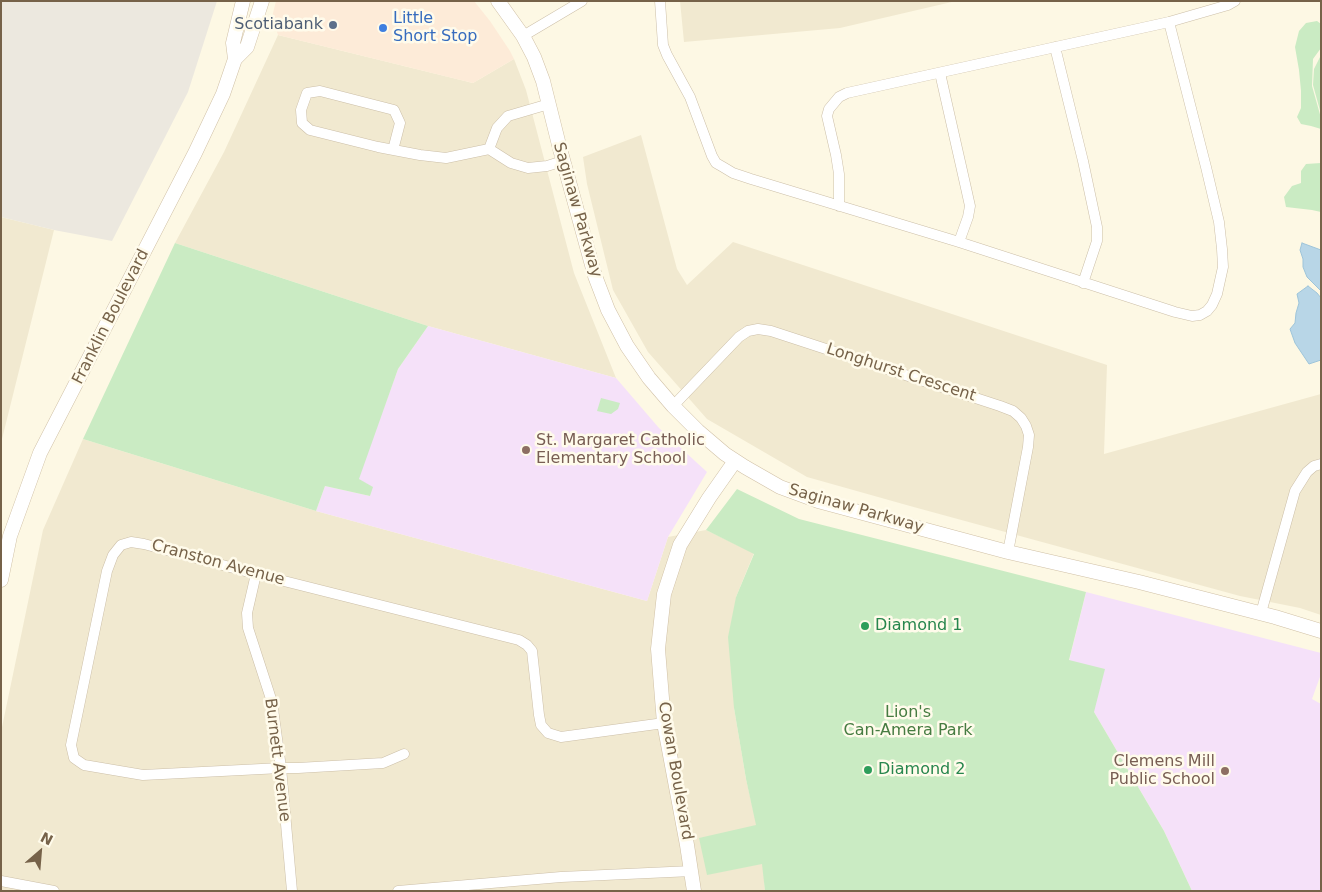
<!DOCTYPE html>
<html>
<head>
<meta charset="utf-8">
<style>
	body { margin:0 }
	#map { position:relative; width:1322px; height:892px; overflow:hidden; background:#fdf8e4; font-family:"DejaVu Sans",sans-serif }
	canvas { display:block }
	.frame { position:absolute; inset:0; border:2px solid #766249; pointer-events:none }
	.north { position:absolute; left:15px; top:827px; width:50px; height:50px; -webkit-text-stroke:4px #fffbeb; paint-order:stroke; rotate:27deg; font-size:14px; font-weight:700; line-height:20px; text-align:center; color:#766249 }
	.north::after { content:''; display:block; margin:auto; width:18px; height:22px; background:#766249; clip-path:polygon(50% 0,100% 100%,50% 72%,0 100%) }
</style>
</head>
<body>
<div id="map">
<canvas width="1322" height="892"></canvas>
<div class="frame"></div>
<div class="north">N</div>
</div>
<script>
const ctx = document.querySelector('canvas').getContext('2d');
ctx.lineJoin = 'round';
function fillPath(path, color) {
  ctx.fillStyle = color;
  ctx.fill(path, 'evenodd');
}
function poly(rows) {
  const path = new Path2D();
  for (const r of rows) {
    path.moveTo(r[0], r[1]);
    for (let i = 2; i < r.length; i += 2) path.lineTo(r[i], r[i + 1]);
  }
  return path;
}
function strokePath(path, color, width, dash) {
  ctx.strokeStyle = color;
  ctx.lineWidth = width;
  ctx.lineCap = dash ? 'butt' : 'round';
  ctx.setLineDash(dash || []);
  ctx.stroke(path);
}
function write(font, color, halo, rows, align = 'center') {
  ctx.font = font + ' "DejaVu Sans",sans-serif';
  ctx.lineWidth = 5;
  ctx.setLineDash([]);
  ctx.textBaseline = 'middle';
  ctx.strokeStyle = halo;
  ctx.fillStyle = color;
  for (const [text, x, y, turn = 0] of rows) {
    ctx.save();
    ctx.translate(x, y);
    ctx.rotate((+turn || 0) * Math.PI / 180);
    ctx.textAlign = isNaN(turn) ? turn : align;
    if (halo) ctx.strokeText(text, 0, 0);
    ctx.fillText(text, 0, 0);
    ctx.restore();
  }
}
fillPath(poly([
	[680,1,956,1,840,28,684,42],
	[278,35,473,83,514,59,526,90,574,273,616,378,428,326,175,243,224,152],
	[641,135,677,269,687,285,733,242,1107,365,1104,454,1321,394,1321,615,1300,608,1240,596,910,506,807,477,707,419,648,352,613,290,587,184,583,157],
	[1,217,54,230,1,443],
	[83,439,316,511,647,601,668,537,706,530,754,553,736,597,734,708,746,779,757,826,699,839,763,864,765,891,1,891,1,732,43,530]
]), '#f1e9d0');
fillPath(poly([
	[276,1,474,1,490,21,510,51,514,59,473,83,278,35,272,17]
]), '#fdebd8');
fillPath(poly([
	[1,1,217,1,188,92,112,241,54,230,1,217]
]), '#ece8df');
fillPath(poly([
	[428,326,616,378,659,428,707,472,668,537,647,601,316,511,325,486,370,496,372,487,358,479,398,369],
	[1086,592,1321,653,1321,674,1312,699,1321,704,1321,891,1192,891,1164,831,1094,712,1069,661]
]), '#f5e1f9');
fillPath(poly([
	[1317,21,1321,24,1321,48,1313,59,1312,86,1321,118,1321,129,1311,126,1301,124,1297,117,1301,108,1301,91,1299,70,1295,47,1299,31,1306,23],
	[1321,55,1321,114,1313,85,1314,69],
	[1321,163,1321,212,1312,210,1286,207,1284,197,1292,186,1301,183,1301,171,1306,164],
	[175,243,428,326,398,369,359,479,373,487,370,496,325,486,316,511,83,439],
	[601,398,620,403,618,409,611,414,597,411],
	[737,489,799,519,1086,592,1069,660,1105,669,1094,712,1164,831,1192,891,765,891,762,864,707,875,699,838,756,825,746,779,734,708,728,637,736,597,754,554,706,530]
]), '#caebc3');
const water = poly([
	[1302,243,1321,250,1321,291,1307,277,1303,267,1303,259,1300,250,1302,243],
	[1308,286,1317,293,1321,298,1321,360,1309,364,1295,343,1290,329,1295,323,1296,313,1299,303,1297,294,1308,286]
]);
fillPath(water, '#b8d6e7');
strokePath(water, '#9ec4d9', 1);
const street = poly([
	[660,1,663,45,667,55,690,97,712,156,716,163,723,167,733,173,751,179,959,242,1175,312,1192,316,1200,315,1207,311,1212,305,1217,294,1223,267,1222,249,1219,222,1206,167,1169,22],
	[523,36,582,1],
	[1055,47,1083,161,1097,227,1097,241,1083,283],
	[940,73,966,188,970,206,968,217,959,242],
	[489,149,497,128,508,116,549,104],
	[393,150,400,123,394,110,320,91,307,93,301,110,302,123,310,130,378,147,420,155,446,158,489,149,511,163,528,168,547,166,563,161],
	[839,206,839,174,836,155,827,116,829,109,839,97,847,93,1169,22,1228,5,1235,1],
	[673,406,739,337,748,331,758,329,771,331,1000,406,1013,411,1021,418,1026,426,1029,435,1028,447,1008,552],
	[256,574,247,613,248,628,272,702,281,768,292,891],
	[1261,613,1295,491,1307,472,1314,466,1321,464],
	[404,754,383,763,298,768,281,768,143,775,84,765,74,758,71,745,107,571,113,555,121,545,131,542,144,544,256,574,519,640,527,645,532,651,539,715,541,725,548,733,561,737,664,723],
	[1,881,54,891],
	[398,891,561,877,692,871]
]);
const secondary = poly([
	[498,1,523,36,534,57,543,81,560,149,595,276,608,310,627,346,649,378,673,406,698,431,725,454,745,467,780,487,818,501,1008,552,1139,582,1275,617,1321,631],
	[235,59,247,47,262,1],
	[1,580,10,536,40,453,195,153,223,94,235,59,233,43,243,1],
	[694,891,687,845,664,723,658,649,664,594,680,545,709,498,735,461]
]);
strokePath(street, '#ccbfa8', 11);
strokePath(secondary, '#d0c0a6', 15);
strokePath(street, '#fff', 10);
strokePath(secondary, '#fff', 14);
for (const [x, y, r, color] of [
	[333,25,5,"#5c6f8a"],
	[383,28,5,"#3f7fe0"],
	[526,450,5,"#8d6e63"],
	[865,626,5,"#2e9e5b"],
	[868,770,5,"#2e9e5b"],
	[1225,771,5,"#8d6e63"]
]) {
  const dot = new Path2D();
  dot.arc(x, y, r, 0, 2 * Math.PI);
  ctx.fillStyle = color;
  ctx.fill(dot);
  strokePath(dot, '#fffbeb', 2);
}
write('16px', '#366cbe', '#fffbeb', [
	["Little",393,19],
	["Short Stop",393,37]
], 'left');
write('16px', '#4e5e75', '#fffbeb', [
	["Scotiabank",323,25]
], 'right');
write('16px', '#766249', '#fffbeb', [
	["Saginaw Parkway",577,210,74],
	["Franklin Boulevard",111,317,-63],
	["Longhurst Crescent",901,373,18],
	["Saginaw Parkway",856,509,16],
	["Cranston Avenue",218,563,15],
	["Burnett Avenue",277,760,83],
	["Cowan Boulevard",675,771,80]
]);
write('16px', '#785e54', '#fffbeb', [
	["St. Margaret Catholic",536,441],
	["Elementary School",536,459],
	["Clemens Mill",1215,762,"right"],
	["Public School",1215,780,"right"]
], 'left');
write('16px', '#27864d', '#fffbeb', [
	["Diamond 1",875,626],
	["Diamond 2",878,770]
], 'left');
write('16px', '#467c41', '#fffbeb', [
	["Lion's",908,713],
	["Can-Amera Park",908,731]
]);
</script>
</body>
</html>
